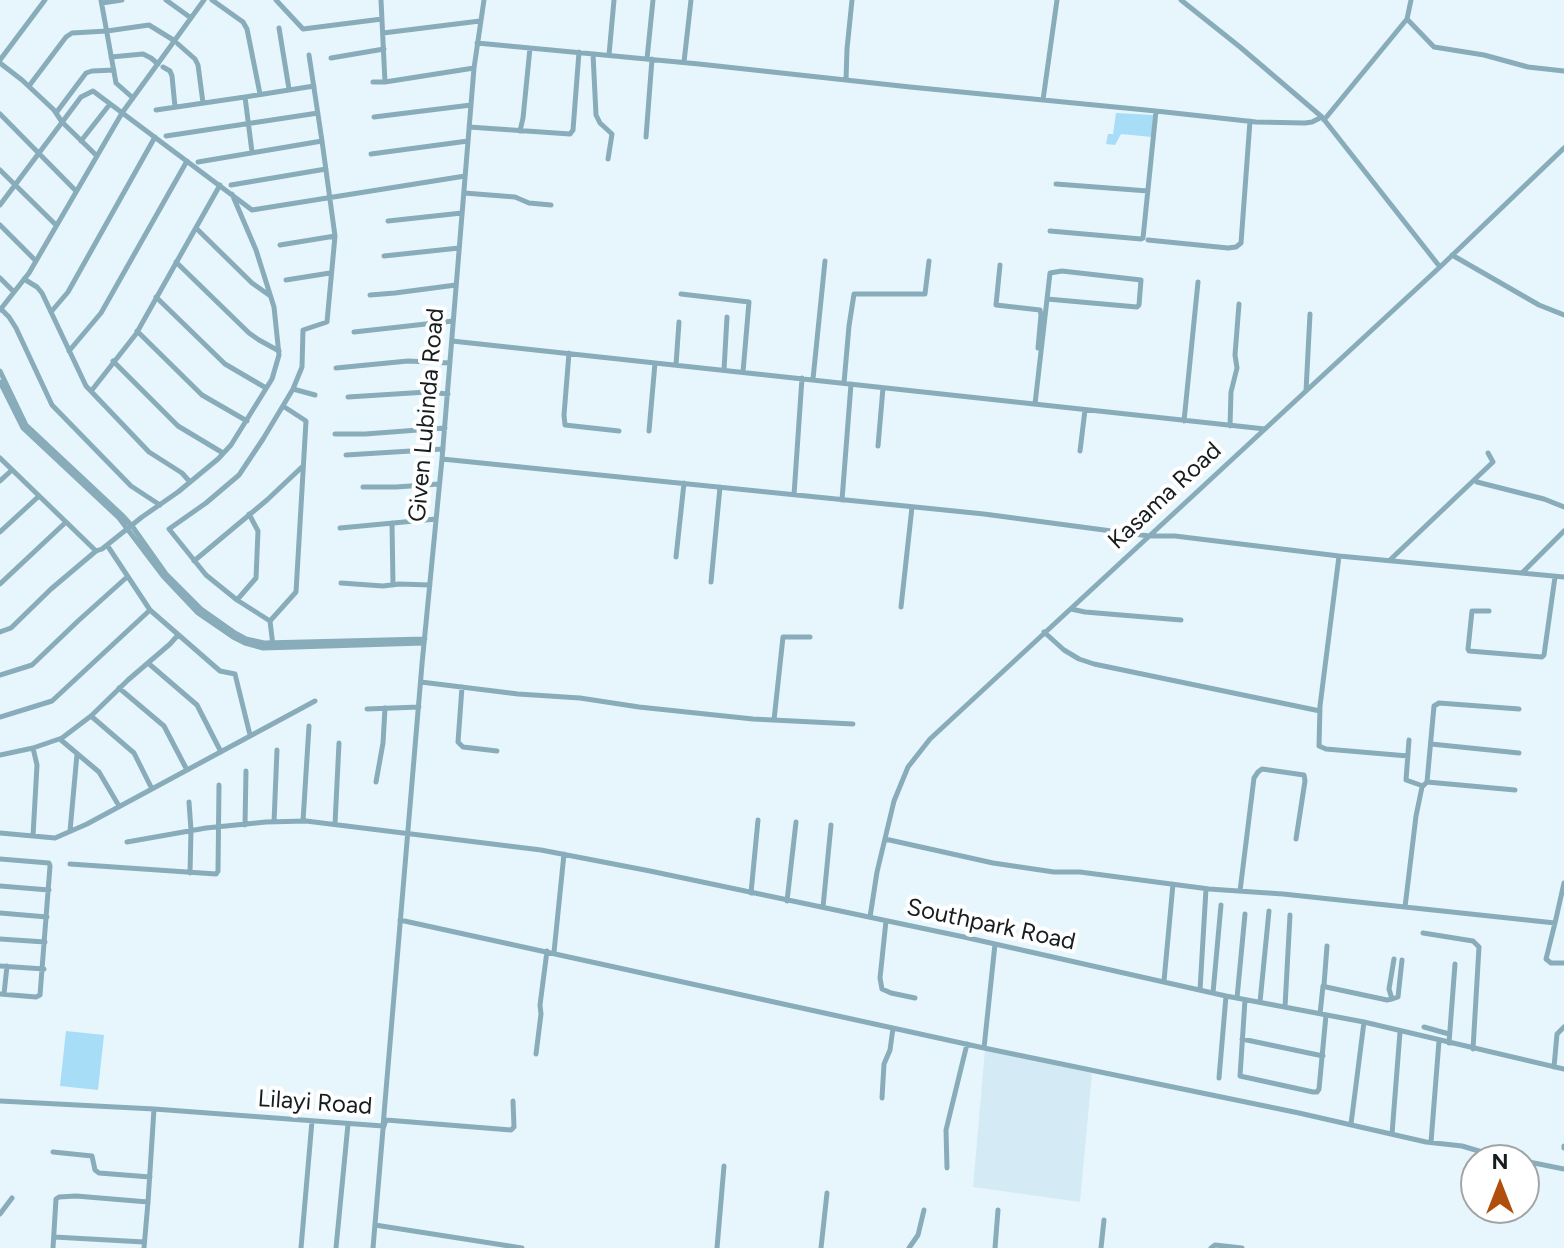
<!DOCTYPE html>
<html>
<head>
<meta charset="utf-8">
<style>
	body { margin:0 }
	#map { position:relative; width:1564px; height:1248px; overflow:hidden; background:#e7f6fd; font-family:Figtree,sans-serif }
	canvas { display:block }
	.north { position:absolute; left:1460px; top:1144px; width:80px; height:80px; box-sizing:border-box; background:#fff; border:2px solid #a2a5a5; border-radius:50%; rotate:0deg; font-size:22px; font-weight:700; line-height:32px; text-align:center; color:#171d1f }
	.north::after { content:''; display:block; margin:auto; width:28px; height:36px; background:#b04f0c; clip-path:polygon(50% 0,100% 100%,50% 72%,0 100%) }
</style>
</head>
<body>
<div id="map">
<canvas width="1564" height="1248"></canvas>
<div class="north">N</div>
</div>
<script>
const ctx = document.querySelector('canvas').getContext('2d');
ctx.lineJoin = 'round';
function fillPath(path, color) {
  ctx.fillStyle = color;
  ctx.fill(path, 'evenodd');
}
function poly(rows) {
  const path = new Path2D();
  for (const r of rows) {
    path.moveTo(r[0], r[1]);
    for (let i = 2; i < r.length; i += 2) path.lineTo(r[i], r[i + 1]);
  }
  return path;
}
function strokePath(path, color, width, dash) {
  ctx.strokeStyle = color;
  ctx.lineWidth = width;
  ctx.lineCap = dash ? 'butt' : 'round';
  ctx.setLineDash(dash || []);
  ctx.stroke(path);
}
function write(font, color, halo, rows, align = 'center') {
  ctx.font = font + ' Figtree,sans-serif';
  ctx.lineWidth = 8;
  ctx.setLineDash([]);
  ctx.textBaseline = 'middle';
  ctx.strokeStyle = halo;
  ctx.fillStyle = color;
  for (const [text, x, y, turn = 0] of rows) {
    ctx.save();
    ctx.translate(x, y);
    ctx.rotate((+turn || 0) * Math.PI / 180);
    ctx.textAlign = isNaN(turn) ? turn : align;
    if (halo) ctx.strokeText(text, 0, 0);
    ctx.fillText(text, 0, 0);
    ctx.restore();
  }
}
fillPath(poly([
	[985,1049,1092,1073,1080,1202,973,1187]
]), '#d4ebf6');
fillPath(poly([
	[1116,113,1153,115,1152,137,1121,134,1115,145,1106,144,1108,134,1113,134],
	[66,1031,104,1035,98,1090,60,1086]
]), '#a7ddf6');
strokePath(poly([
	[101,0,116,83,133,98],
	[166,0,191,18],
	[212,0,243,22,247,29,260,94],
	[276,0,303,29,382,19],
	[381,0,385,82],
	[1181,0,1240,47,1322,117,1440,267],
	[1411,0,1407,19,1434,47,1484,55,1528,67,1564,71],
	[102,3,122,0],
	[279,28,289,89],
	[383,33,480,21],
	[477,43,699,64,910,87,1156,111,1256,122,1305,123,1312,122,1322,117],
	[178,44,195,59,198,65,203,103],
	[593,54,596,115,600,123,612,134,608,159],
	[309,55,322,141],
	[609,55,614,0],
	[111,57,143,54,151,58,158,64],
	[331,58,384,49],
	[647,59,653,0],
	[0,60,45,0],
	[684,62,691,0],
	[0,63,22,80,54,110,62,122,97,156],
	[163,67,170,71,172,76,175,107],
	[846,80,847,49,852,0],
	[373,82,385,82,474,68],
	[29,86,66,37,72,33,107,31,149,25,175,41],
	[1043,100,1057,0],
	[156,110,245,97],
	[56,113,86,73,92,71,114,70],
	[0,114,76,191],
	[374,117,471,105],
	[1324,120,1407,19],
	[469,127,570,134,573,130,579,52],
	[520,131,523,118,530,48],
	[166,136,318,113],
	[646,137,652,59],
	[81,141,110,104],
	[252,152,245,97,314,86],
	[371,154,468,141],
	[198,162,322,141,335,236,327,322,303,330,302,367,293,389,263,439,239,475,206,503,169,529,206,575,237,600,270,621],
	[0,170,56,225],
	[1056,184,1148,191],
	[231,185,326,169],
	[464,193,515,197,529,203,551,205],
	[0,205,81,97,93,91,252,210,465,176],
	[388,221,462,213],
	[0,225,36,261],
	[196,228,252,283,269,295],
	[1050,231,1141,239,1143,238,1156,111],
	[1148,240,1228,248,1236,247,1241,243,1250,121],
	[280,245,335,236],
	[1452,255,1539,305,1564,315],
	[384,256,459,248],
	[176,262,249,333,259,340,279,351],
	[1000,265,996,305,1040,310,1041,315,1038,348],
	[0,278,14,292],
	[24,279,37,287,42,293,86,386,149,452,182,473,190,482],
	[286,280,330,273],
	[681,294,749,302,743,372],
	[370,295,395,293,456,285],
	[156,297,225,364,266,388],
	[1,309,9,317,16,328,52,405,131,486,160,505],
	[0,310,29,273,122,113,204,0],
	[51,312,68,292,155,137],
	[137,331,202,395,247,421],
	[354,332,453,321],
	[452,341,1265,429],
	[69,351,101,313,187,161],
	[569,353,564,415,565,425,619,431],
	[113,361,178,426,223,453],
	[676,365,679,322],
	[336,368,408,361,450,363],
	[724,370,727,317],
	[0,371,26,425,122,515,132,526,166,574,201,609,235,633,246,639,264,643,425,639],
	[813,379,825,261],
	[0,382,23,428,119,518,163,576,198,613,233,637,245,643,263,648,424,643],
	[844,383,849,326,854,294,925,294,929,261],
	[293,389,315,395],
	[92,390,136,334,220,185],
	[1306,391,1310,314],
	[348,397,427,392,448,394],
	[1035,404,1050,273,1062,271,1141,280,1139,305,1137,307,1047,299],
	[1184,421,1198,282],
	[1230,426,1231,392,1237,368,1235,355,1239,304],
	[649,431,655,363],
	[335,434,365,434,445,428],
	[878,446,883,388],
	[1080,451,1085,410],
	[346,455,443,449],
	[0,458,96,551,102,549,142,517,178,492,218,459,231,445,272,379,279,355,274,307,256,250,232,194],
	[442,459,984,514,1149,536,1175,536,1339,556,1564,577],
	[1475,479,1477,482,1544,499,1564,507],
	[0,481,12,470],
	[363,487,396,487,439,484],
	[794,495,802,378],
	[842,500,851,384],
	[392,523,393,585],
	[340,528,436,519],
	[0,532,39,496],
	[107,545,150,610,220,671,235,674,250,735],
	[1339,556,1320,706,1319,746,1326,749,1408,756],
	[676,557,684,483],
	[1391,559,1493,462,1488,453],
	[194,561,267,500,303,466],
	[1522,573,1564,531],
	[711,582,720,487],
	[341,583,383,586,399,584,430,585],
	[0,584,66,522],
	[237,600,256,578,258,531,249,514],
	[901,607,912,507],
	[1071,609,1085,612,1181,620],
	[1489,611,1472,611,1468,649,1469,651,1542,657,1544,655,1555,577],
	[0,632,11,628,51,589,96,551],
	[1044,632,1064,650,1079,659,1094,664,1320,711],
	[273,646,270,621,296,592,306,421,283,406],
	[148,663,197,705,221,752],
	[0,675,32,665,78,621,127,577],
	[421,682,518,694,580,698,639,707,753,719,853,724],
	[462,687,458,742,463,747,497,751],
	[119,688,164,726,187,770],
	[367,709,419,707],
	[91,716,134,753,152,789],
	[0,717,52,701,150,610],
	[774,720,783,637,810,637],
	[61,740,99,772,119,806],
	[1409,740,1406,780,1423,786],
	[1431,744,1519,753],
	[0,755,33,748,62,738,91,716,128,680,170,644,178,635],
	[376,782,383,743,385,708],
	[1427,782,1515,790],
	[189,802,191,830,190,873],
	[303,821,309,726],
	[274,822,277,750],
	[335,824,339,743],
	[245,825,246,771],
	[70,831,77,754],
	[0,833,55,838,87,824,315,701],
	[33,836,37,765,33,748],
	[885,839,993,863,1054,872,1080,872,1209,889,1283,894,1555,923,1546,959,1551,963,1564,963],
	[127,842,206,828,266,822,306,821,541,850,650,871,964,937,1226,996,1364,1022,1564,1069],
	[0,859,49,863,50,866,40,995,36,997,0,994],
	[70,864,216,874,218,871,219,785],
	[0,886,49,890],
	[1240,891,1254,778,1258,772,1262,769,1304,775,1305,781,1296,839],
	[751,893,758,820],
	[787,901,796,822],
	[823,907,831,825],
	[1405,907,1416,816,1422,787,1427,782,1434,706,1439,703,1519,709],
	[0,913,47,917],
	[870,917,877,872,894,801,908,767,930,739,1440,267,1564,148],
	[400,920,984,1048,1299,1113,1426,1142,1462,1146,1499,1157,1518,1160],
	[886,921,880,978,882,989,891,993,915,998],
	[1555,923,1564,883],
	[1423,933,1473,941,1479,947,1473,1049],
	[0,939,45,942],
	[1327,946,1324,985,1326,987,1387,1000,1392,999],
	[554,952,564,854],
	[1394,959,1389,989,1392,999,1398,997,1402,960],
	[0,966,44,969],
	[1164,981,1173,884],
	[1200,990,1206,889],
	[1213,993,1221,905],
	[4,994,7,966],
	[1237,998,1245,914],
	[1245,1000,1240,1076,1313,1092,1317,1092,1319,1089,1326,1015],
	[1260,1002,1269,911],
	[1285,1007,1290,915],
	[1320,1014,1323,986],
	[1424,1027,1449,1034],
	[1242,1039,1323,1056],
	[1449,1043,1455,964],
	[984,1048,995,944],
	[536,1054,541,1014,540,1005,547,951],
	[1554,1067,1557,1034,1564,1027],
	[1219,1078,1226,996],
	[882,1098,884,1064,890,1050,893,1028],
	[0,1101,154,1109,383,1126,422,664,442,459,474,68,484,0],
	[1351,1124,1364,1022],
	[1392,1134,1400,1032],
	[1431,1142,1439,1041],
	[1564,1148,1564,1146],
	[53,1152,92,1156,95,1170,99,1173,150,1177],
	[1524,1161,1564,1169],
	[947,1168,946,1130,967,1044],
	[148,1202,154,1109],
	[0,1214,12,1198],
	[375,1225,522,1248],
	[54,1237,144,1242],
	[53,1248,56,1199,59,1197,76,1196,148,1202,144,1248],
	[301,1248,312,1121],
	[336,1248,348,1124],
	[373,1248,383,1129,386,1120,511,1130,514,1127,513,1101],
	[717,1248,724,1166],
	[821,1248,827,1193],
	[909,1248,918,1235,924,1210],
	[995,1248,998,1210],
	[1101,1248,1104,1220],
	[1211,1248,1215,1245,1242,1248]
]), '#89acbb', 5);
write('24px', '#171d1f', '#fff', [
	["Given Lubinda Road",427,415,-85],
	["Kasama Road",1165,496,-43],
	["Southpark Road",991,925,12],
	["Lilayi Road",315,1103,4]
]);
</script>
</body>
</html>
